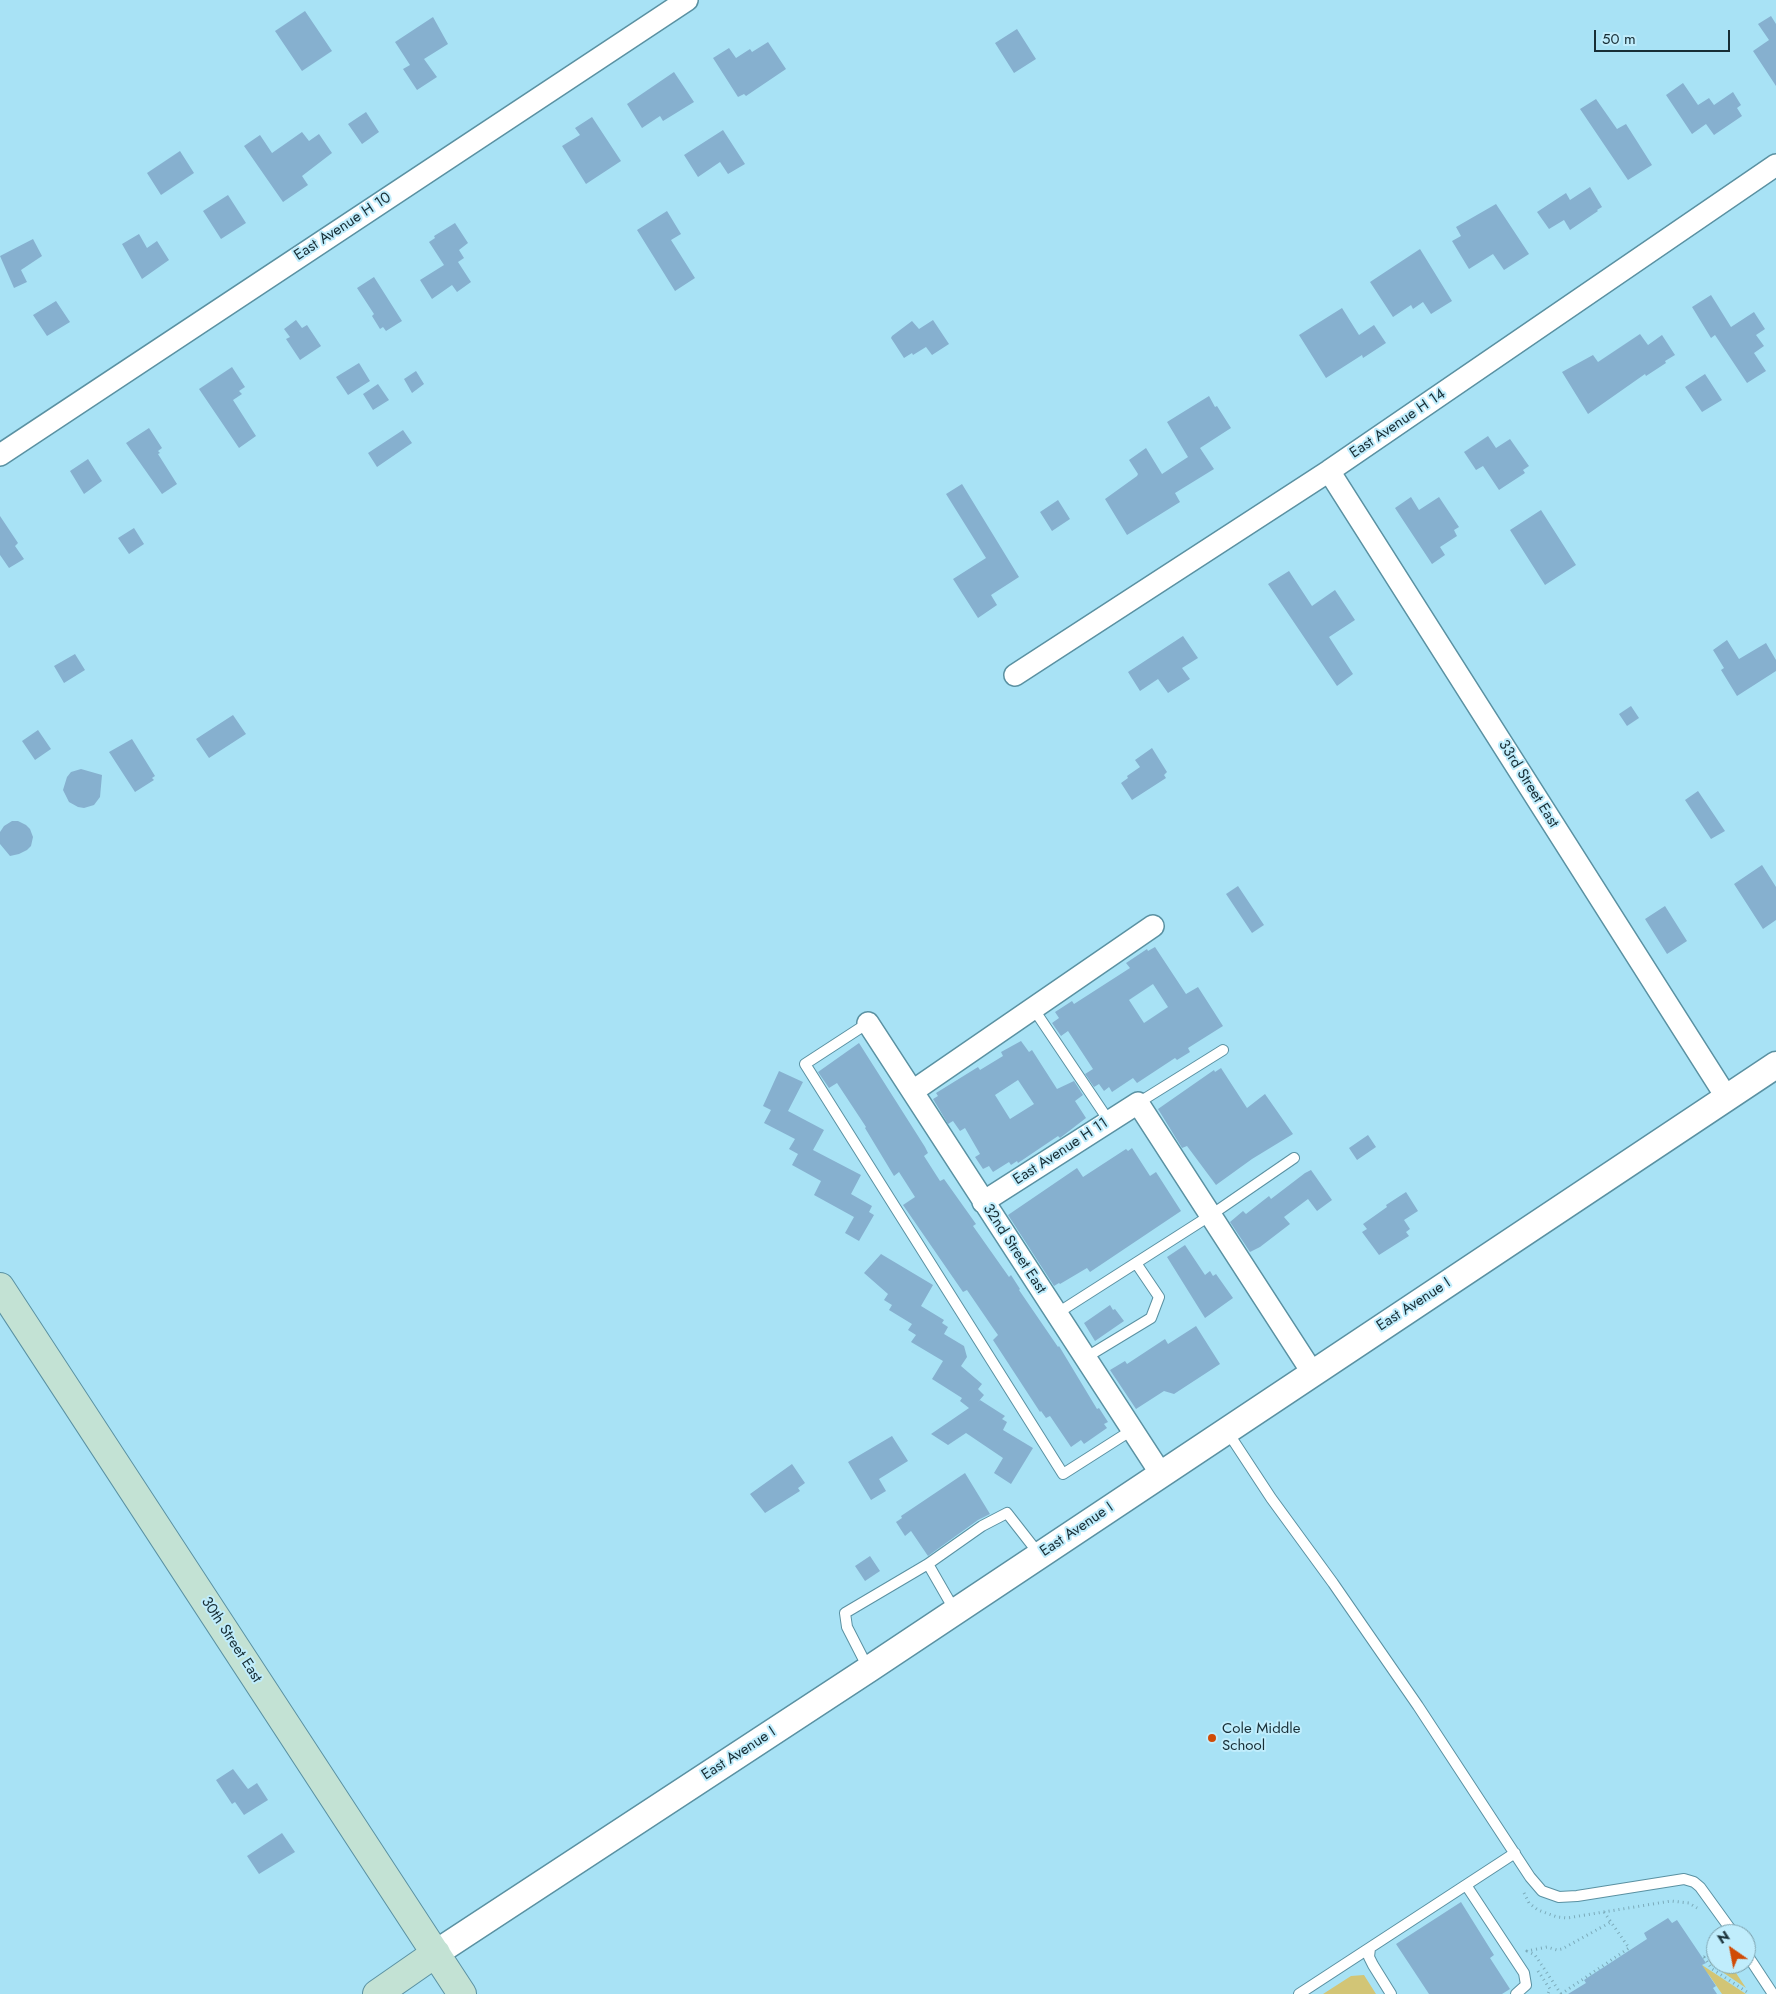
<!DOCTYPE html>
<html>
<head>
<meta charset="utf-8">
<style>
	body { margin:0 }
	#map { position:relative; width:1776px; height:1994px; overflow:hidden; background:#a8e2f5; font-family:Jost,sans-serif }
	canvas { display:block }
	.north { position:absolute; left:1706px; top:1924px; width:50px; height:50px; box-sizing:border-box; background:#c0edfc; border:1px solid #7ca1ad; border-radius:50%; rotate:327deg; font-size:14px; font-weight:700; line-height:20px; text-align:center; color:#172e36 }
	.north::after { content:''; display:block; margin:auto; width:18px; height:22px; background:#d04b06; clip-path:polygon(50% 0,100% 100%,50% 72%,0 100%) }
	.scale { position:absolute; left:1594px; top:30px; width:136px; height:22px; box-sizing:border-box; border:2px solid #172e36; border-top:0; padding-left:6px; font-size:15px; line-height:18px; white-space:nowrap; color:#172e36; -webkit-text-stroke:4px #c0edfc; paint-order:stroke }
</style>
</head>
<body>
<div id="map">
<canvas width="1776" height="1994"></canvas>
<div class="north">N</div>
<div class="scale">50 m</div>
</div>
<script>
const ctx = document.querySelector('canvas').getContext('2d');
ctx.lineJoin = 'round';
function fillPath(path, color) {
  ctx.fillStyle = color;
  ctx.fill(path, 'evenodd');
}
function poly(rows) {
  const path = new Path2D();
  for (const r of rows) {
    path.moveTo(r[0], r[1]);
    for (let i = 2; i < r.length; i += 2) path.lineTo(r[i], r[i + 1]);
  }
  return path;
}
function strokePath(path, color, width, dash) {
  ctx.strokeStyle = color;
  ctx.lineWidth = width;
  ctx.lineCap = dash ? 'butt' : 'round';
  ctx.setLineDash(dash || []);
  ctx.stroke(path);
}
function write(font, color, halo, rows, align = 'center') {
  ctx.font = font + ' Jost,sans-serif';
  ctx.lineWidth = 4;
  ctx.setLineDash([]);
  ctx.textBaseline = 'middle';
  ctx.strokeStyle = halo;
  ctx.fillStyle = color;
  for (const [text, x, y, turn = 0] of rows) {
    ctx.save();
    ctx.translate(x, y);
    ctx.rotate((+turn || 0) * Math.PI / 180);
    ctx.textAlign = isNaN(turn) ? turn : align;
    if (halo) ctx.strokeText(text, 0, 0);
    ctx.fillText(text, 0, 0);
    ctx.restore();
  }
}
fillPath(poly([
	[1716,1955,1716,1964,1730,1964,1746,1988,1712,1965,1709,1960],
	[1702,1965,1746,1994,1722,1994,1709,1975,1699,1967],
	[1364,1975,1376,1994,1323,1994,1351,1976]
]), '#d2c576');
fillPath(poly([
	[305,11,332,51,302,71,275,31],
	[1771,16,1776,24,1776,86,1753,51,1769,40,1758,24],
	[433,17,448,44,424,59,437,77,417,90,403,69,410,65,395,42],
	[1017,29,1036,59,1014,73,995,43],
	[768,42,786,69,746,96,744,94,738,97,713,58,729,48,736,58,750,49,752,52],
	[674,72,694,102,663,121,660,116,642,128,627,104],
	[1683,83,1698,105,1709,98,1714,105,1733,92,1741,105,1737,108,1742,116,1714,135,1706,124,1692,134,1666,95],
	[1596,99,1617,129,1626,124,1652,165,1628,180,1580,109],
	[366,112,379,132,362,144,348,124],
	[592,117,621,161,586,184,562,146,580,135,575,128],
	[723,130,745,164,728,174,720,162,698,177,684,155],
	[302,132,309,141,319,134,332,153,302,176,308,185,283,202,244,146,260,135,272,153],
	[180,151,194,173,161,195,147,173],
	[1590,187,1602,207,1597,210,1598,211,1570,230,1564,220,1549,229,1537,212,1566,193,1570,200],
	[228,195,246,223,221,239,203,211],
	[1496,204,1529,254,1504,270,1493,254,1469,269,1452,241,1461,236,1456,227],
	[667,211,681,234,671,240,695,278,675,291,637,230],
	[455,223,468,243,459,250,464,258,458,262,471,282,457,292,452,285,432,299,420,280,444,265,429,242,435,238,434,236],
	[139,234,147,248,157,241,169,260,142,279,122,244],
	[33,239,42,256,21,270,27,282,14,288,0,256],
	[1420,249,1452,301,1431,314,1423,302,1413,309,1411,305,1393,317,1370,282],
	[374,277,402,321,386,331,383,327,380,329,372,316,374,314,357,288],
	[1711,295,1731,327,1754,312,1765,329,1756,335,1764,346,1754,353,1766,371,1747,383,1715,335,1711,338,1692,307],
	[56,301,70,322,47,336,33,315],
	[1342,308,1359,335,1374,325,1386,343,1363,358,1362,355,1326,378,1299,335],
	[296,320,302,328,307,325,321,346,300,360,286,339,290,337,284,329],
	[933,320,949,344,932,355,926,347,913,355,912,353,904,358,891,338,892,336,912,321,919,329],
	[1640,334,1648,345,1662,335,1675,355,1665,361,1666,363,1646,376,1645,374,1588,414,1562,372,1593,355,1598,362],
	[359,363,370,381,348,395,336,377],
	[232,367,245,387,239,391,242,394,233,400,256,436,239,448,199,389],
	[416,371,424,384,412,393,404,379],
	[1705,374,1722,400,1702,412,1685,387],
	[378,384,389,400,373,410,363,394],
	[1209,396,1215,407,1217,406,1231,428,1200,448,1214,469,1175,493,1180,502,1127,535,1105,499,1137,476,1138,474,1129,460,1146,448,1162,474,1188,457,1167,422],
	[149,428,162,448,158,451,160,453,158,454,177,484,162,494,126,443],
	[403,430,412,443,377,467,368,453],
	[1488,436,1496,448,1510,439,1529,466,1523,470,1525,473,1499,490,1483,466,1476,470,1464,452],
	[88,459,102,481,84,494,70,471],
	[962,484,1019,577,991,595,997,605,978,618,953,579,986,558,946,494],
	[1411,497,1419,510,1439,497,1459,527,1454,530,1457,536,1440,547,1445,555,1432,564,1395,508],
	[1058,500,1070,519,1052,531,1040,512],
	[1541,510,1576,565,1545,585,1510,530],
	[0,516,18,543,15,546,24,559,9,568,0,555],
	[134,528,144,544,129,554,118,538],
	[1289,571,1312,606,1335,590,1355,620,1329,637,1353,674,1337,686,1268,584],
	[1183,636,1198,658,1182,668,1190,679,1168,693,1158,679,1140,691,1128,672],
	[1727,640,1739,659,1766,643,1776,660,1776,671,1737,696,1721,670,1724,668,1713,650],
	[75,654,85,670,64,683,54,666],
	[1631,706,1639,718,1627,726,1619,714],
	[233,715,246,734,209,758,196,739],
	[38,730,51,749,35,760,22,741],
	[132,739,155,776,152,778,154,780,135,792,109,752],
	[1152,748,1167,772,1164,775,1166,778,1132,800,1121,783,1128,778,1127,776,1140,767,1135,760],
	[81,769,102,775,100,797,94,805,84,808,78,807,69,802,63,790,67,777,71,772],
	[1698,791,1725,831,1711,839,1685,800],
	[12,821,18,821,26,825,30,829,33,837,31,846,27,850,19,854,10,856,0,844,0,832,4,826],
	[1762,865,1776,887,1776,920,1763,929,1734,884],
	[1238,886,1264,925,1252,933,1226,894],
	[1665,906,1687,941,1667,954,1645,919],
	[1155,947,1186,994,1198,987,1223,1026,1188,1048,1190,1052,1177,1060,1175,1058,1137,1083,1133,1078,1112,1092,1109,1087,1104,1091,1099,1084,1094,1087,1085,1074,1093,1069,1068,1031,1061,1036,1052,1023,1059,1018,1055,1012,1072,1001,1074,1004,1130,968,1126,963,1147,949,1148,951],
	[1153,984,1168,1007,1144,1023,1129,1000],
	[1021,1041,1029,1052,1032,1050,1057,1089,1074,1081,1083,1095,1075,1101,1086,1118,1060,1138,1058,1136,1018,1163,1017,1161,1011,1165,1009,1162,993,1172,989,1166,983,1169,975,1157,980,1154,965,1128,960,1131,953,1121,948,1124,933,1099,938,1096,936,1093,978,1067,980,1070,1003,1056,1001,1052],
	[1018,1080,1034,1104,1010,1119,995,1095],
	[859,1043,925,1147,928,1153,924,1156,940,1181,944,1179,976,1224,973,1226,1009,1277,1011,1275,1020,1289,1019,1290,1058,1347,1059,1346,1097,1409,1099,1408,1108,1422,1104,1424,1107,1428,1084,1444,1081,1440,1071,1447,1050,1416,1046,1418,1041,1411,1040,1412,993,1340,998,1335,993,1328,967,1290,963,1292,903,1205,915,1197,899,1172,894,1176,865,1128,866,1127,837,1083,829,1088,818,1072],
	[1221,1068,1247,1108,1265,1094,1293,1134,1252,1159,1216,1185,1187,1146,1182,1148,1158,1109,1214,1070,1215,1072],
	[779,1071,803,1082,788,1111,824,1130,813,1150,861,1175,851,1194,872,1206,869,1212,874,1215,859,1241,845,1233,854,1217,814,1195,821,1181,792,1165,798,1154,789,1149,795,1139,764,1123,771,1110,763,1106],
	[1368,1135,1376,1147,1357,1160,1349,1148],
	[1132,1148,1150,1176,1156,1172,1181,1211,1090,1272,1087,1268,1060,1284,1059,1283,1054,1286,1008,1215,1077,1168,1083,1177,1126,1149,1128,1151],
	[1311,1170,1332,1200,1317,1211,1308,1199,1284,1217,1290,1224,1260,1247,1250,1252,1230,1222,1243,1211,1246,1214,1269,1196,1271,1199,1305,1173],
	[1406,1192,1418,1211,1404,1220,1410,1229,1406,1232,1409,1236,1379,1255,1362,1232,1367,1229,1363,1224,1387,1207,1386,1205],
	[1185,1245,1205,1275,1210,1271,1213,1276,1216,1274,1233,1298,1205,1318,1167,1257],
	[881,1254,933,1285,921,1306,944,1320,942,1323,948,1327,944,1334,964,1346,967,1357,961,1366,982,1384,978,1389,984,1395,978,1402,980,1400,1005,1416,1002,1419,1007,1422,1003,1430,1033,1448,1011,1484,994,1473,1003,1458,966,1433,948,1445,931,1434,969,1408,960,1401,962,1398,932,1379,943,1361,911,1342,916,1335,908,1330,912,1324,889,1310,892,1305,884,1300,888,1294,864,1273],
	[1110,1305,1113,1310,1115,1309,1124,1321,1095,1341,1084,1323],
	[1196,1326,1220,1364,1174,1394,1164,1391,1136,1409,1110,1370,1125,1361,1127,1364,1165,1339,1168,1344],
	[892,1436,908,1461,879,1479,886,1491,871,1500,848,1462],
	[792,1464,805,1483,798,1488,800,1491,765,1513,750,1494],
	[965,1473,990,1514,978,1520,928,1556,911,1531,905,1536,896,1522,902,1518,901,1516],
	[870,1556,880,1571,865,1581,855,1566],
	[233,1769,248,1789,257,1783,268,1800,244,1815,235,1802,232,1804,216,1780],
	[282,1833,295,1852,259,1874,247,1856],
	[1461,1902,1494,1955,1490,1958,1510,1989,1502,1994,1429,1994,1396,1944],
	[1668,1918,1672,1923,1677,1920,1706,1963,1702,1965,1716,1986,1713,1988,1717,1994,1568,1994,1586,1983,1584,1980,1647,1939,1644,1933]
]), '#86b0cf');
const service = poly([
	[1033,1008,1109,1121],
	[868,1023,805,1064,1063,1474,1132,1430],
	[1138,1103,1223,1050],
	[1056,1314,1211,1215,1294,1158],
	[1085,1358,1151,1318,1159,1297,1136,1263],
	[1227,1431,1271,1498,1333,1583,1418,1706,1530,1877,1542,1891,1559,1897,1577,1896,1684,1879,1694,1882,1700,1887,1734,1934],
	[928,1564,955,1611],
	[868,1668,847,1627,845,1613,928,1564,982,1526,1007,1513,1039,1554],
	[1466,1885,1524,1973,1526,1985,1516,1994],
	[1370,1948,1369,1957,1373,1965,1391,1994],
	[1746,1953,1773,1994],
	[1299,1994,1515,1853]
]);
const minor = poly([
	[0,455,687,0],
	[1329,471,1727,1098],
	[1015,675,1329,471,1776,165],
	[868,1023,1161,1474],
	[913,1091,1153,926],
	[983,1202,1138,1103,1312,1372]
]);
const tertiary = poly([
	[436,1953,869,1669,1776,1065]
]);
const secondary = poly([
	[0,1287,462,1994],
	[377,1994,436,1953]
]);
strokePath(service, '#5a91a2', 12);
strokePath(minor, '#5a91a2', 24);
strokePath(tertiary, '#5a91a2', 29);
strokePath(secondary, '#5a91a2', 30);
strokePath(poly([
	[1524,1893,1529,1903,1538,1910,1557,1917,1567,1918,1671,1901,1689,1903,1697,1908],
	[1604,1912,1629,1948],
	[1704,1957,1712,1969,1750,1994],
	[1704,1957,1716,1949],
	[1538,1971,1550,1989,1548,1994],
	[1561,1994,1535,1955,1527,1951,1547,1947,1557,1950,1562,1949,1611,1922],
	[1561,1994,1629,1948,1630,1950]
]), '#7baab9', 3, [1, 4]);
strokePath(service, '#fff', 10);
strokePath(minor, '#fff', 21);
strokePath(tertiary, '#fff', 26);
strokePath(secondary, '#c3e2d4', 28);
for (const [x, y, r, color] of [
	[1212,1738,5,"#d04b06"]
]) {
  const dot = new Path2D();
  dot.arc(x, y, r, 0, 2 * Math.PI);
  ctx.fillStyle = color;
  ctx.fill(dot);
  strokePath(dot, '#c0edfc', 2);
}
write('15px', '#172e36', '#c0edfc', [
	["East Avenue H 10",343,227,-33],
	["East Avenue H 14",1398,424,-34],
	["33rd Street East",1528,784,58],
	["East Avenue H 11",1061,1152,-33],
	["32nd Street East",1014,1249,57],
	["East Avenue I",1414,1305,-33],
	["East Avenue I",1077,1530,-34],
	["30th Street East",231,1640,57],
	["East Avenue I",739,1754,-33]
]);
write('15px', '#172e36', '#c0edfc', [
	["Cole Middle",1222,1729],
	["School",1222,1746]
], 'left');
</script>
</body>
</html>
